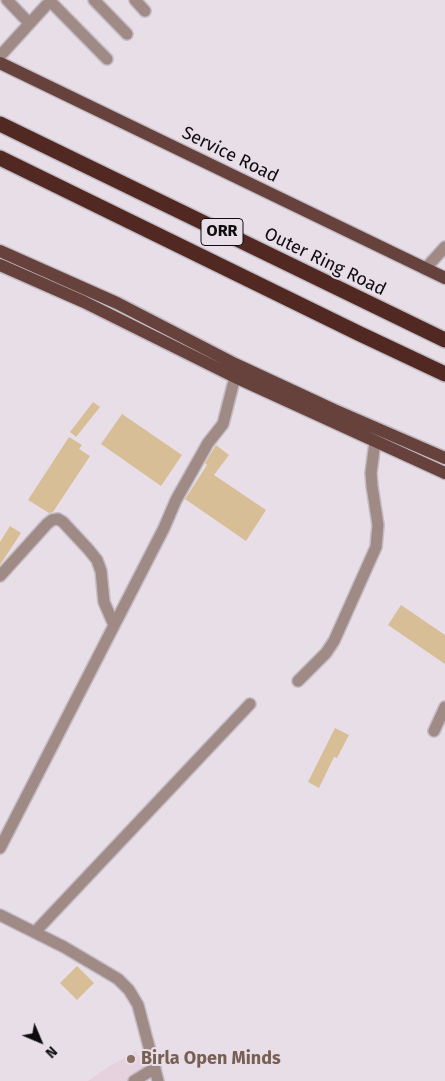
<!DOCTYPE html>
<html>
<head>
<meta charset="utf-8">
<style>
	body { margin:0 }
	#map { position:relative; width:445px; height:1081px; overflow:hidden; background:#e7dee7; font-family:"Fira Sans",sans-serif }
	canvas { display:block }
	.north { position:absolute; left:15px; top:1016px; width:50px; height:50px; -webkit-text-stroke:4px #e7dee7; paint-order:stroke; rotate:135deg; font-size:14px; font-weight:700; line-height:20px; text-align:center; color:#0f0c0f }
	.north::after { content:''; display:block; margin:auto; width:18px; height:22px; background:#0f0c0f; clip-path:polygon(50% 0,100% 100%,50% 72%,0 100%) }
</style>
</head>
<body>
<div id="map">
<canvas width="445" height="1081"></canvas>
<div class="north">N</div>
</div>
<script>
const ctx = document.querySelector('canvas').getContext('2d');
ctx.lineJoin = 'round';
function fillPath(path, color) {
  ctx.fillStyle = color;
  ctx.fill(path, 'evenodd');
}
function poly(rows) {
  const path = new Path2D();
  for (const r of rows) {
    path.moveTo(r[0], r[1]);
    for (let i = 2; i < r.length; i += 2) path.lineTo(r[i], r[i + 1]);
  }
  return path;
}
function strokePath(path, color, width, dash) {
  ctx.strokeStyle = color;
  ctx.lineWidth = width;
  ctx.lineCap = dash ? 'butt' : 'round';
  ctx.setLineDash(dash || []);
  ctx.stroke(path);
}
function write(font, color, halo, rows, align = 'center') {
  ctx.font = font + ' "Fira Sans",sans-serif';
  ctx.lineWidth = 4;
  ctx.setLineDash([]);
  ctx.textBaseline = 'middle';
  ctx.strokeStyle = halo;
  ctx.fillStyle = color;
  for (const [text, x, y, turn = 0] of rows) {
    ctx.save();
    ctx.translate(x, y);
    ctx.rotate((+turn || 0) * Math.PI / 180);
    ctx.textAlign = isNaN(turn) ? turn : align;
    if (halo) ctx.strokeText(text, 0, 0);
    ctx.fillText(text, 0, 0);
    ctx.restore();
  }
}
fillPath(poly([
	[136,1051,150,1080,149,1081,88,1081,108,1067]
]), '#e6d1df');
fillPath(poly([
	[93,402,100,407,76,437,70,432],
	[122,414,182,455,161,486,101,444],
	[69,437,82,445,79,449,90,456,53,512,49,513,28,500],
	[216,445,229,455,214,475,266,510,246,541,185,499,207,465,205,463],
	[10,526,21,533,0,565,0,542],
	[401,605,445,635,445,664,388,625],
	[335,728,349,735,337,758,334,757,319,788,308,782],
	[77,966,94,983,77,1000,60,983]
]), '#d8be96');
const minor = poly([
	[7,0,29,23],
	[49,0,107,59],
	[94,0,127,34],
	[135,0,145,11],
	[0,56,51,0],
	[425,269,445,247],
	[0,576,47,524,52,520,58,519,63,522,89,550,97,560,101,571,104,602,114,625],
	[298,681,326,653,334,641,376,547,378,525,372,486,371,473,375,442],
	[434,731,445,707],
	[0,848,164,528,176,500,208,443,223,424,235,377],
	[0,915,64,947,118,979,129,990,138,1005,158,1081],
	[35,932,250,704],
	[134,1081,155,1068]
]);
const major = poly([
	[0,63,445,278],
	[0,251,117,303,235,364,334,410,445,458],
	[0,265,84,302,235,377,445,473]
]);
const highway = poly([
	[0,124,445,340],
	[0,158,358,333,445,374]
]);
strokePath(minor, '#c4bcc4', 14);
strokePath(major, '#c4bcc4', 15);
strokePath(highway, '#c4bcc4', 18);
strokePath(minor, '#a08a85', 11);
strokePath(major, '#67423c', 12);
strokePath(highway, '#512922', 15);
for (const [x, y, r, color] of [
	[131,1059,5,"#8d6e63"]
]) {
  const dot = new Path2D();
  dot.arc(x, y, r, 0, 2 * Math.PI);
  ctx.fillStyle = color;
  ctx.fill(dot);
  strokePath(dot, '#e7dee7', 2);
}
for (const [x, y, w] of [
	[222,232,42]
]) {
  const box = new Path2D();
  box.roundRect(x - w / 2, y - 13.5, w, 27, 4);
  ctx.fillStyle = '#e7dee7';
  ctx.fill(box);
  strokePath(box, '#0f0c0f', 1);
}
write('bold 16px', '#0f0c0f', null, [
	["ORR",222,232]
]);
write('18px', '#0f0c0f', '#e7dee7', [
	["Service Road",230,155,26],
	["Outer Ring Road",325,262,26]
]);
write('bold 18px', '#785e54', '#e7dee7', [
	["Birla Open Minds",141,1059]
], 'left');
</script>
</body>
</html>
